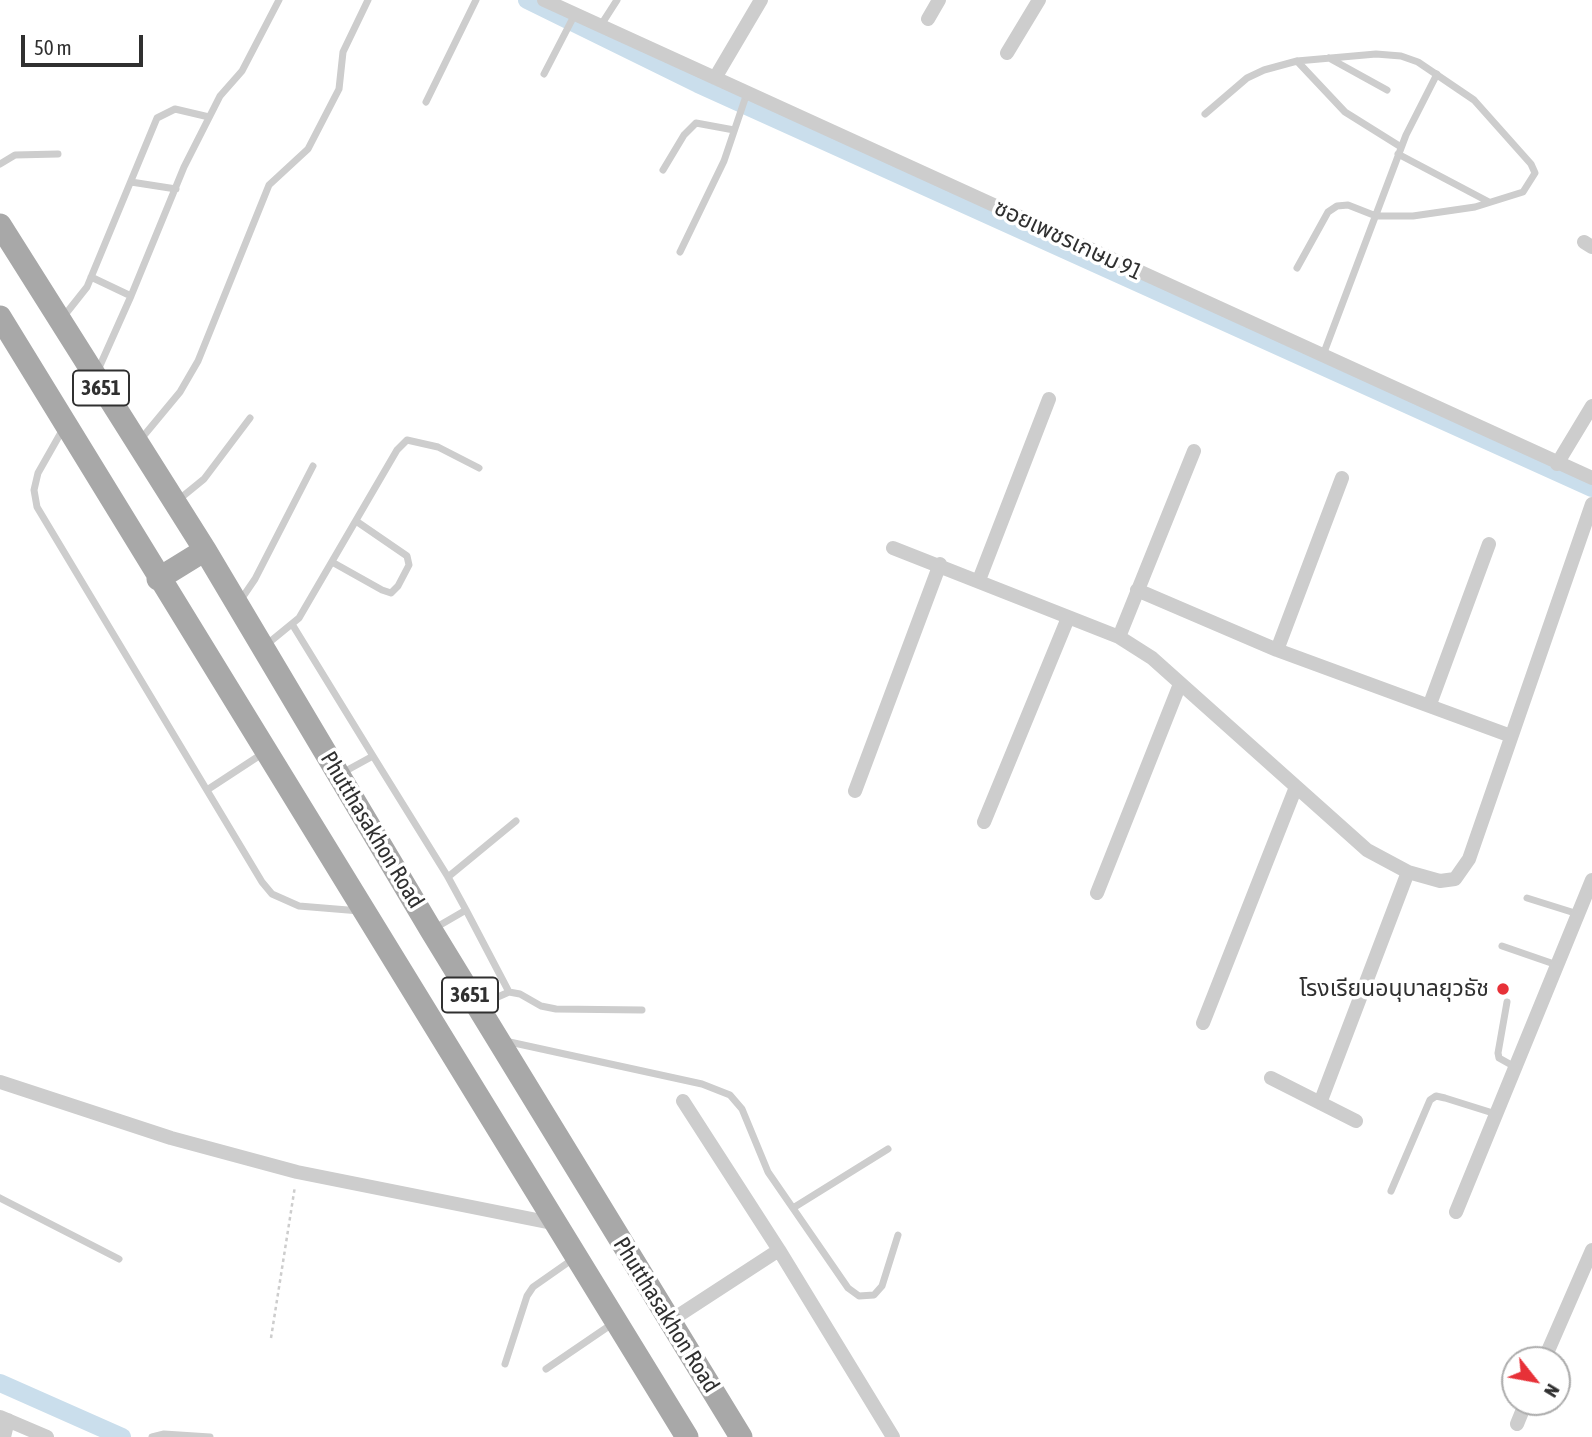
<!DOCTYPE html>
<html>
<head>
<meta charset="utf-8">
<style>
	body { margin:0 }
	#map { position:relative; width:1592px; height:1437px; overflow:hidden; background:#fff; font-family:"Asap Condensed",sans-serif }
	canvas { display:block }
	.north { position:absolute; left:1501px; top:1346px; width:70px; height:70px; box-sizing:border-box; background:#fff; border:2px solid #acacac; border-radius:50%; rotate:121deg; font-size:19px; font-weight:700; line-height:28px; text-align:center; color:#303030 }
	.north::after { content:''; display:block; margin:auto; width:24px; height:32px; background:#e73138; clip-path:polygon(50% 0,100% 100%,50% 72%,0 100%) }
	.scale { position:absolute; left:21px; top:35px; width:122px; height:32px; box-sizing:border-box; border:4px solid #303030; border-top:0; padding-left:9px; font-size:21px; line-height:24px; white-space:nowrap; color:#303030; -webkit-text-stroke:5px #fff; paint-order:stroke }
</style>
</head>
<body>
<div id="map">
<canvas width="1592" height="1437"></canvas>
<div class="north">N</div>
<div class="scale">50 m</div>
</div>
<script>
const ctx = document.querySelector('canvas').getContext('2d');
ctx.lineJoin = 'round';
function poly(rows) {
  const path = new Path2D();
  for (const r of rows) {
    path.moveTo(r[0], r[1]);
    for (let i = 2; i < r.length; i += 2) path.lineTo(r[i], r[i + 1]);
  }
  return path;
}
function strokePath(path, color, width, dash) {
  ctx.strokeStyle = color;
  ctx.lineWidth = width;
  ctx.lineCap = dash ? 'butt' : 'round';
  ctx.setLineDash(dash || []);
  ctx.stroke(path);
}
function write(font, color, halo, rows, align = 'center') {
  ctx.font = font + ' "Asap Condensed","Noto Sans Thai",sans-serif';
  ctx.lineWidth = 7;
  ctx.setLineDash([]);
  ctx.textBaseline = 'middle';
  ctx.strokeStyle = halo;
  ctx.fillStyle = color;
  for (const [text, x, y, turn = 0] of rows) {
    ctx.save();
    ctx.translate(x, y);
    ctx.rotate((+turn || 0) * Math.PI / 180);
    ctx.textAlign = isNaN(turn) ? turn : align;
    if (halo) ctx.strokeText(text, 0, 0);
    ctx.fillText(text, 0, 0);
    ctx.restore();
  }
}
strokePath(poly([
	[527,0,698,84,1592,488],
	[0,1383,122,1437]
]), '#cadeec', 18);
strokePath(poly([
	[271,1338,295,1186]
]), '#cdcdcd', 2.5, [3.5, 3.5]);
strokePath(poly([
	[601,25,617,0],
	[1329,58,1387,90],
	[1297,61,1345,112,1401,147],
	[544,74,575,14],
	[426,102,476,0],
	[1205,114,1247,78,1264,70,1297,61,1376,54,1401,56,1418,62,1474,100,1531,164,1535,173,1523,192,1475,207,1413,216,1376,216,1348,205,1337,206,1328,212,1297,268],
	[1398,154,1489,202],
	[0,164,15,155,58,154],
	[663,170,684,135,696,123,734,130],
	[131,182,176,189],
	[680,252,724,161,747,93],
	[91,277,131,296,98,370],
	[131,296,184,167,220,96,242,71,279,0],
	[64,316,87,287,157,118,175,109,209,117],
	[1323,355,1406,135,1437,74],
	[63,429,38,473,34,490,37,507,262,882,272,894,299,906,360,911],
	[141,439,180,392,198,361,269,185,308,149,339,89,343,52,368,0],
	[177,501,204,479,250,418],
	[332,562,382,590,391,593,398,586,409,565,407,556,356,521],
	[240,601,255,579,313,466],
	[292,624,373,756],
	[266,645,299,618,397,450,407,440,438,447,479,468],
	[342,773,373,756,448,877,466,910,435,928],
	[207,790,265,752],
	[448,877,516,821],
	[1527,898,1578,914],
	[466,910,509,992],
	[1502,946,1557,965],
	[1507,1002,1498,1053,1499,1058,1515,1067],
	[482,1004,509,992,520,994,541,1006,556,1009,642,1010],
	[505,1041,702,1084,730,1095,742,1109,768,1172,848,1288,859,1296,874,1295,882,1286,898,1235],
	[1391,1191,1430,1100,1436,1096,1445,1098,1496,1114],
	[0,1198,119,1259],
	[793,1208,888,1149],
	[505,1364,527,1296,533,1287,573,1259],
	[546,1369,612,1324],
	[152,1437,164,1434,210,1437]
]), '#cdcdcd', 7);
strokePath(poly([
	[544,0,1592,478],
	[928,19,939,0],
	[1007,53,1039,0],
	[715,78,761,0],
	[1584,242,1592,247],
	[1557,464,1592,406],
	[893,548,1119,637,1152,658,1367,850,1408,872,1440,881,1455,879,1469,859,1592,504],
	[979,580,1049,399],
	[1137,590,1277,650,1511,736],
	[1119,637,1194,451],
	[1277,650,1342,478],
	[1430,704,1489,544],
	[855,791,940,564],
	[984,822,1068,618],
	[1097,893,1180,684],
	[1203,1023,1296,787],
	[1271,1078,1356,1121],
	[0,1082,171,1138,297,1172,557,1224],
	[683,1101,779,1250],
	[1320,1103,1408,872],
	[1456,1212,1592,880],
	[670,1321,779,1250,893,1437],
	[1544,1360,1592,1250],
	[0,1417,47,1437],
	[1517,1424,1526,1402],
	[4,1437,8,1420]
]), '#cdcdcd', 14);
strokePath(poly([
	[0,225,205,550,431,930,741,1437],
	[0,317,687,1437],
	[158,579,205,550]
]), '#a8a8a8', 23);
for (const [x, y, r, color] of [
	[1503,989,7,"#e73138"]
]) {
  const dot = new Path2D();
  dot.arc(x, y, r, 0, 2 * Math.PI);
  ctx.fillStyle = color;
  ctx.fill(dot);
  strokePath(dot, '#fff', 2.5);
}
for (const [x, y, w] of [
	[101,388,56],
	[470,995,56]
]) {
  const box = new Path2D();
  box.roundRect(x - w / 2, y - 17.5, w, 35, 5);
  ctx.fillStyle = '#fff';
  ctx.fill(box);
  strokePath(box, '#303030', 2);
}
write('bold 21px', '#303030', null, [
	["3651",101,388],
	["3651",470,995]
]);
write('23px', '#303030', '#fff', [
	["ซอยเพชรเกษม 91",1068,240,25],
	["Phutthasakhon Road",372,830,59],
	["Phutthasakhon Road",666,1315,58]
]);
write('23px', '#303030', '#fff', [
	["โรงเรียนอนุบาลยุวธัช",1489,989]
], 'right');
</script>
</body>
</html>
